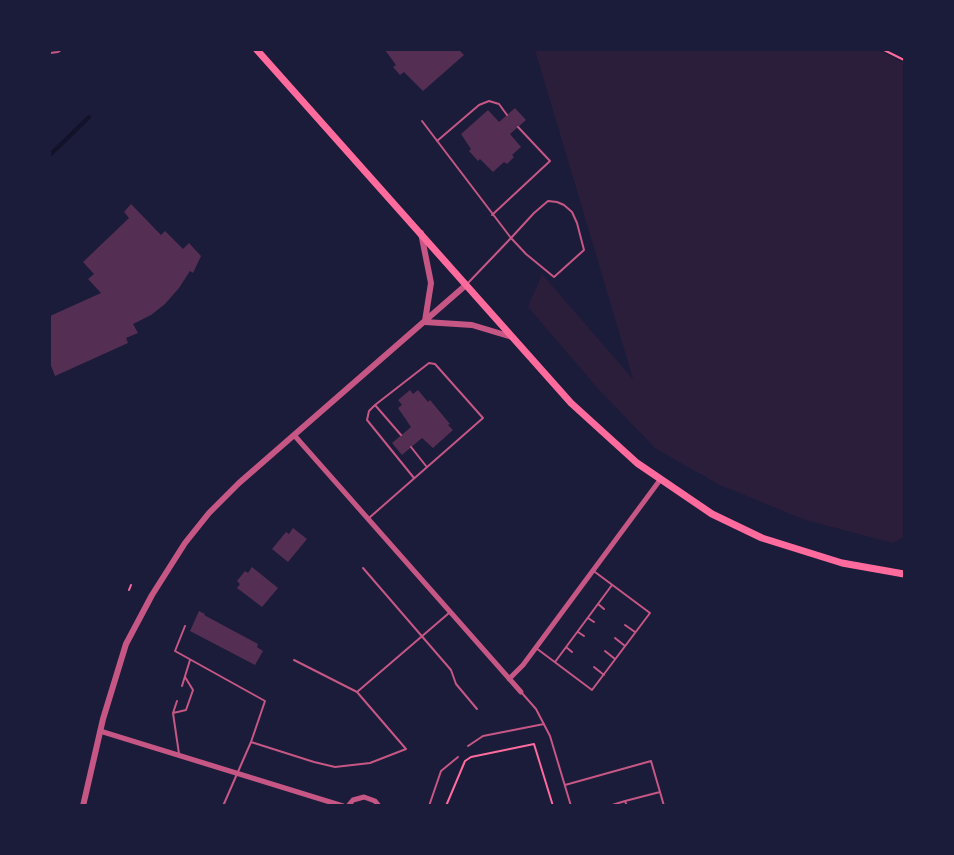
<!DOCTYPE html>
<html>
<head>
<meta charset="utf-8">
<style>
	body { margin:0 }
	#map { position:relative; width:954px; height:855px; overflow:hidden; background:#1b1b3a; font-family:"Titillium Web",sans-serif }
	canvas { display:block }
	.frame { position:absolute; inset:0; border:51px solid #1b1b3a; pointer-events:none }
</style>
</head>
<body>
<div id="map">
<canvas width="954" height="855"></canvas>
<div class="frame"></div>
</div>
<script>
const ctx = document.querySelector('canvas').getContext('2d');
ctx.lineJoin = 'round';
function fillPath(path, color) {
  ctx.fillStyle = color;
  ctx.fill(path, 'evenodd');
}
function poly(rows) {
  const path = new Path2D();
  for (const r of rows) {
    path.moveTo(r[0], r[1]);
    for (let i = 2; i < r.length; i += 2) path.lineTo(r[i], r[i + 1]);
  }
  return path;
}
function strokePath(path, color, width, dash) {
  ctx.strokeStyle = color;
  ctx.lineWidth = width;
  ctx.lineCap = dash ? 'butt' : 'round';
  ctx.setLineDash(dash || []);
  ctx.stroke(path);
}
fillPath(poly([
	[535,50,878,50,904,63,904,537,893,543,805,520,720,485,656,449,600,391,528,307,542,274,633,379]
]), '#2a1e3b');
strokePath(poly([
	[50,155,89,117]
]), '#12122b', 4);
fillPath(poly([
	[385,50,459,50,464,55,423,91,404,72,400,75,393,67,396,65],
	[515,108,526,120,510,134,521,147,512,155,514,157,507,164,504,162,493,172,480,159,478,161,469,151,471,149,461,134,488,110,499,122],
	[131,204,161,235,165,231,183,249,189,243,201,256,193,273,190,271,179,288,165,304,151,315,133,324,138,333,126,338,128,343,55,376,50,363,50,316,101,293,88,279,94,274,83,262,129,218,124,212],
	[410,390,413,394,418,390,428,402,430,400,450,424,448,425,453,430,433,448,422,438,402,455,392,443,411,427,398,408,402,405,398,400],
	[293,528,307,539,288,562,272,549,286,532,289,534],
	[252,567,278,588,262,607,237,588,240,584,237,581,245,571,248,573],
	[199,611,205,614,204,615,258,644,257,647,263,651,255,665,190,631]
]), '#542f53');
strokePath(poly([
	[884,50,904,60],
	[129,590,131,585],
	[446,806,465,761,471,757,534,744,553,806]
]), '#ff6b9d', 2);
strokePath(poly([
	[50,53,58,52,61,50],
	[422,121,511,238,526,254,554,277,584,250,577,223,572,212,564,205,557,202,548,201,534,213,511,238,468,283],
	[437,141,479,105,489,101,499,104,507,115],
	[492,215,550,161,518,127],
	[375,405,401,435],
	[411,447,426,466],
	[369,518,483,418,435,364,429,363,375,405,369,411,367,420,414,478],
	[363,568,451,670,456,684,477,709],
	[598,604,604,609],
	[588,618,594,622],
	[625,625,635,632],
	[185,626,175,651,265,701,251,742,223,806],
	[578,632,584,636],
	[615,638,625,646],
	[566,647,572,652],
	[536,648,592,690,650,613,595,572],
	[605,651,615,659],
	[294,660,357,692,449,613],
	[555,662,612,585],
	[594,667,604,675],
	[182,686,190,660],
	[521,692,536,709,550,736,571,806],
	[177,701,173,713,179,754],
	[173,713,186,710,193,690,185,677],
	[251,742,314,762,335,767,370,763,406,749,357,692],
	[468,746,483,736,544,724],
	[565,785,651,761,660,792],
	[625,801,660,792,664,806],
	[429,806,441,771,458,757],
	[609,806,625,801,627,806]
]), '#c65784', 2);
strokePath(poly([
	[294,435,521,692],
	[509,679,523,665,660,480],
	[100,731,343,806],
	[348,806,353,800,364,797,375,801,379,806]
]), '#c65784', 5);
strokePath(poly([
	[421,233,431,283,425,321],
	[425,322,472,325,512,337],
	[83,806,103,719,126,644,152,595,185,543,209,513,239,483,466,285]
]), '#c65784', 6);
strokePath(poly([
	[257,50,571,403,637,463,712,514,762,538,842,563,904,574]
]), '#ff6b9d', 7);
</script>
</body>
</html>
